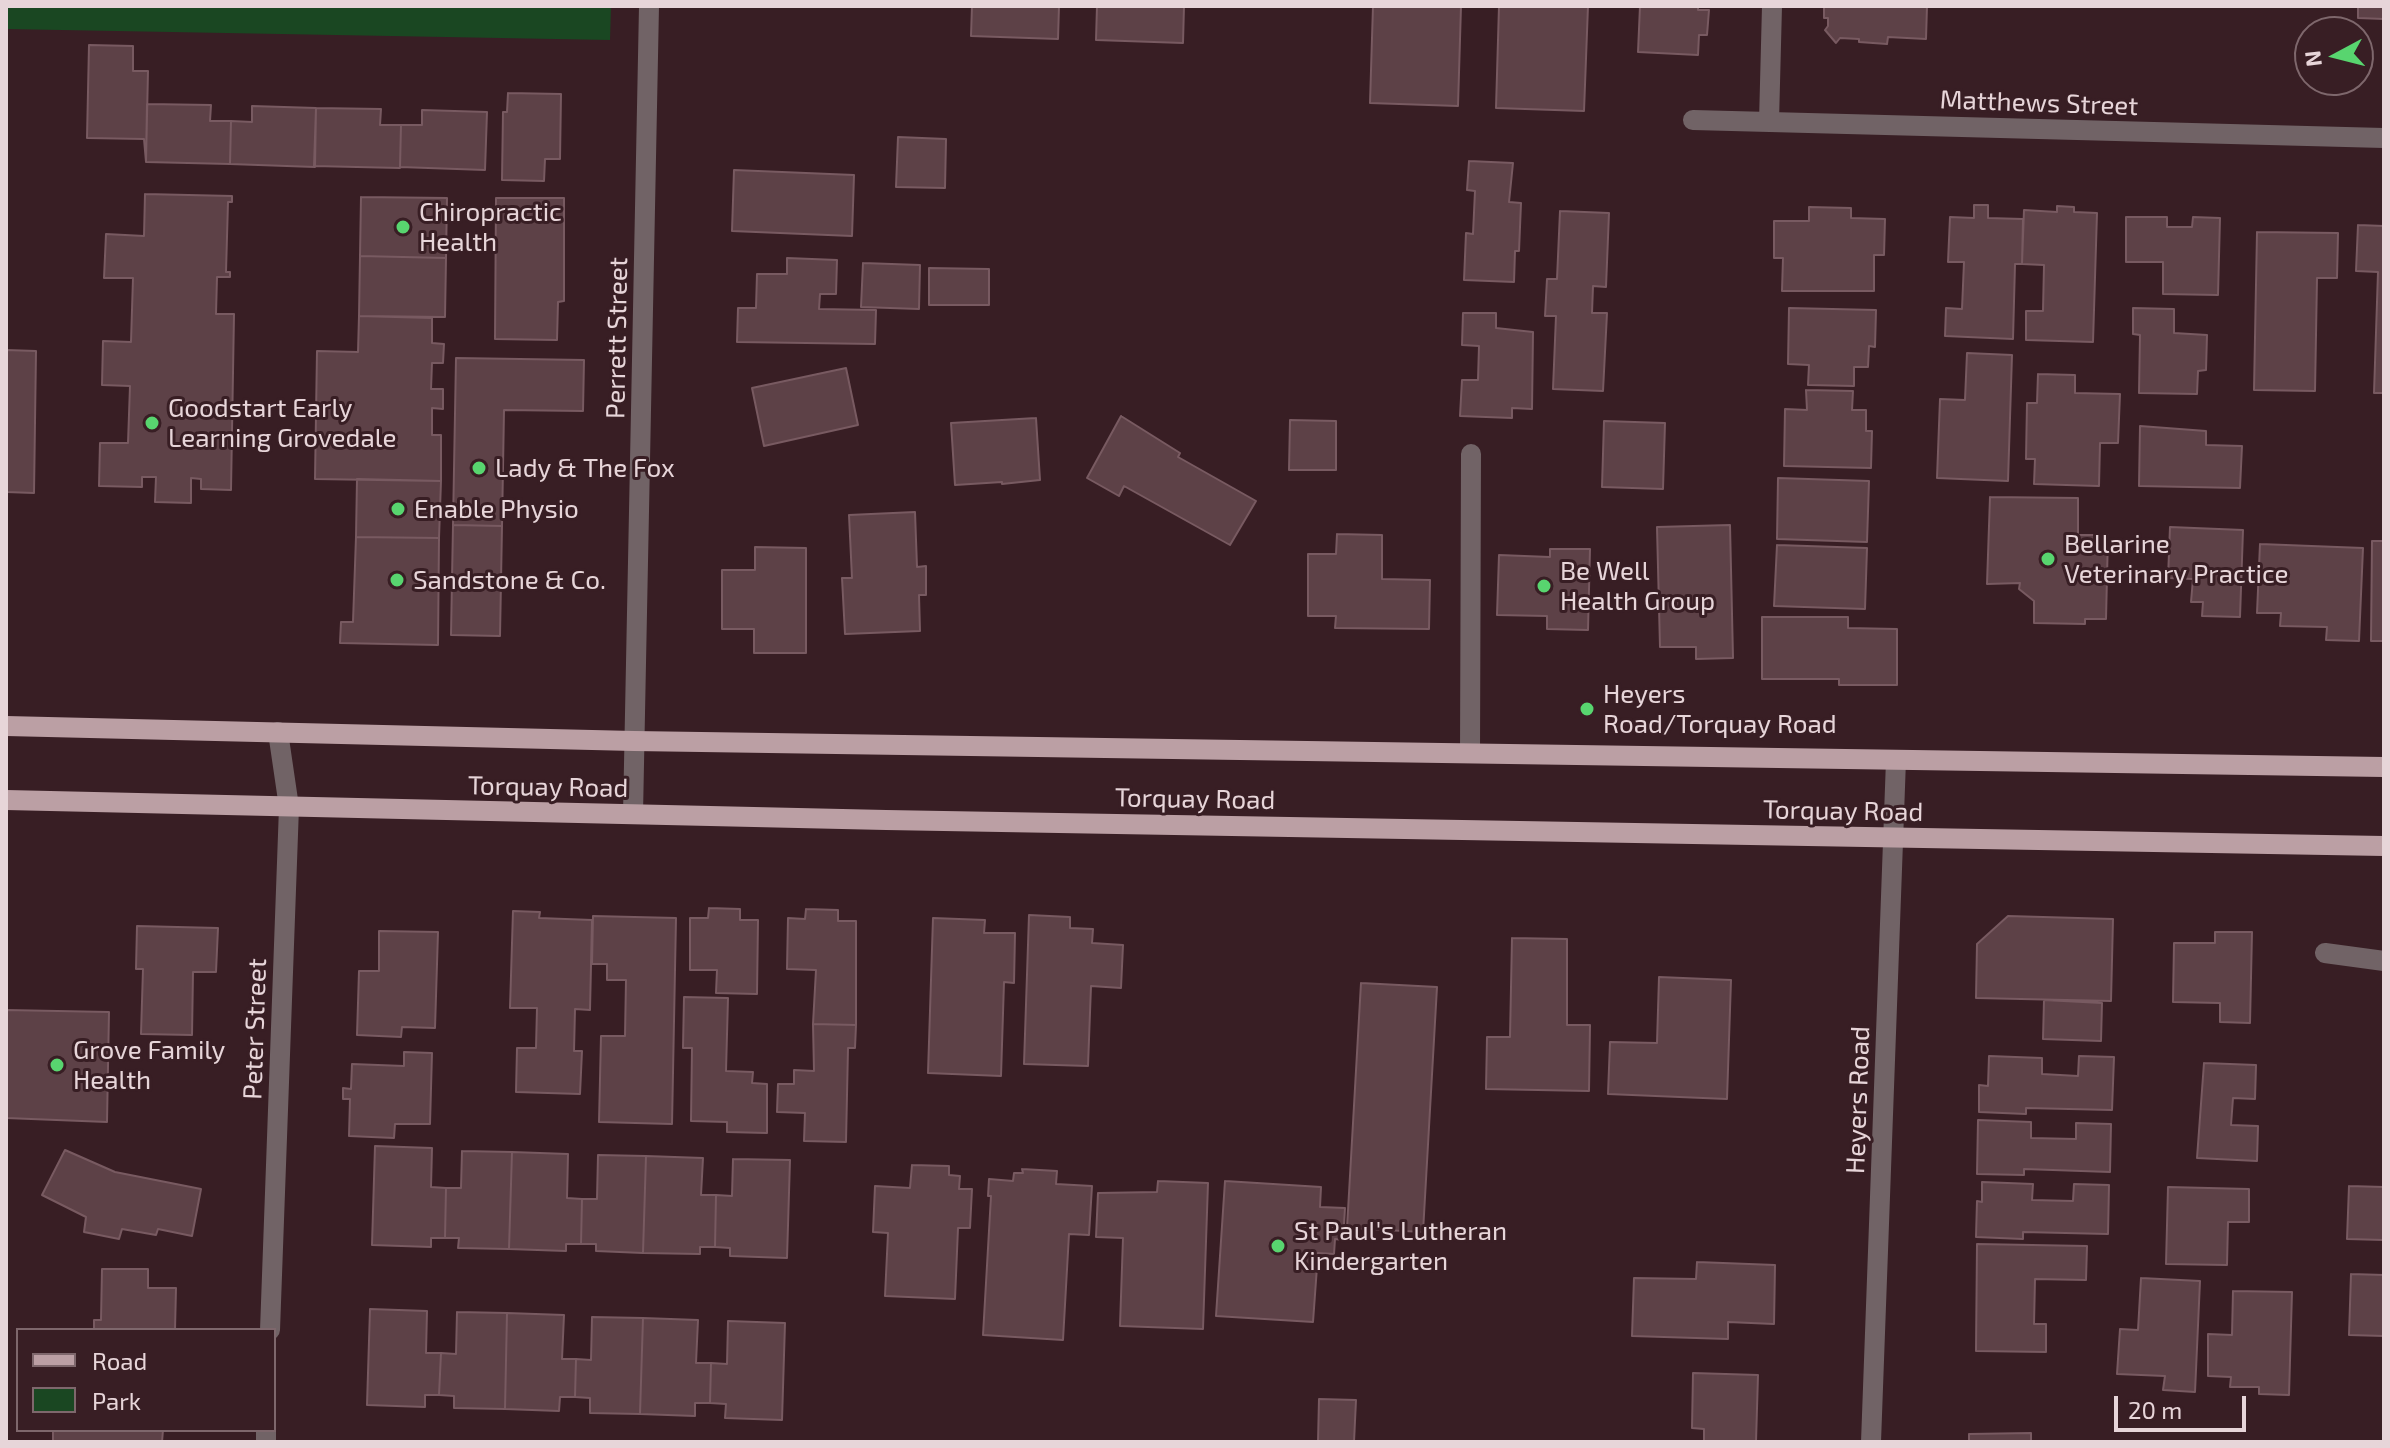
<!DOCTYPE html>
<html>
<head>
<meta charset="utf-8">
<style>
	body { margin:0 }
	#map { position:relative; width:2390px; height:1448px; overflow:hidden; background:#381e24; font-family:"Exo 2",sans-serif }
	canvas { display:block }
	.frame { position:absolute; inset:0; border:8px solid #e7d5d9; pointer-events:none }
	.legend { position:absolute; left:16px; top:1328px; width:260px; height:104px; box-sizing:border-box; background:#381e24; border:2px solid #7e676c; margin:0; padding:10px 14px; list-style:none; font-size:24px; color:#e7d5d9 }
	.legend li { display:flex; align-items:center; gap:16px; height:40px }
	.legend b { width:40px; border:2px solid #7e676c }
	.north { position:absolute; left:2294px; top:16px; width:80px; height:80px; box-sizing:border-box; background:#381e24; border:2px solid #7e676c; border-radius:50%; rotate:263deg; font-size:22px; font-weight:700; line-height:32px; text-align:center; color:#e7d5d9 }
	.north::after { content:''; display:block; margin:auto; width:28px; height:36px; background:#58d56f; clip-path:polygon(50% 0,100% 100%,50% 72%,0 100%) }
	.scale { position:absolute; left:2114px; top:1396px; width:132px; height:36px; box-sizing:border-box; border:4px solid #e7d5d9; border-top:0; padding-left:10px; font-size:24px; line-height:28px; white-space:nowrap; color:#e7d5d9; -webkit-text-stroke:6px #381e24; paint-order:stroke }
</style>
</head>
<body>
<div id="map">
<canvas width="2390" height="1448"></canvas>
<div class="frame"></div>
<ul class="legend">
<li><b style="height:10px;background:#bb9fa4"></b>Road</li>
<li><b style="height:22px;background:#1a4722"></b>Park</li>
</ul>
<div class="north">N</div>
<div class="scale">20 m</div>
</div>
<script>
const ctx = document.querySelector('canvas').getContext('2d');
ctx.lineJoin = 'round';
function fillPath(path, color) {
  ctx.fillStyle = color;
  ctx.fill(path, 'evenodd');
}
function poly(rows) {
  const path = new Path2D();
  for (const r of rows) {
    path.moveTo(r[0], r[1]);
    for (let i = 2; i < r.length; i += 2) path.lineTo(r[i], r[i + 1]);
  }
  return path;
}
function strokePath(path, color, width, dash) {
  ctx.strokeStyle = color;
  ctx.lineWidth = width;
  ctx.lineCap = dash ? 'butt' : 'round';
  ctx.setLineDash(dash || []);
  ctx.stroke(path);
}
function write(font, color, halo, rows, align = 'center') {
  ctx.font = font + ' "Exo 2",sans-serif';
  ctx.lineWidth = 6;
  ctx.setLineDash([]);
  ctx.textBaseline = 'middle';
  ctx.strokeStyle = halo;
  ctx.fillStyle = color;
  for (const [text, x, y, turn = 0] of rows) {
    ctx.save();
    ctx.translate(x, y);
    ctx.rotate((+turn || 0) * Math.PI / 180);
    ctx.textAlign = isNaN(turn) ? turn : align;
    if (halo) ctx.strokeText(text, 0, 0);
    ctx.fillText(text, 0, 0);
    ctx.restore();
  }
}
fillPath(poly([
	[6,6,611,6,610,40,6,29]
]), '#1a4722');
const building = poly([
	[972,6,1059,6,1058,39,971,36,972,6],
	[1097,6,1184,6,1183,43,1096,40,1097,6],
	[1373,6,1461,6,1458,106,1370,103,1373,6],
	[1499,6,1588,6,1584,111,1496,108,1499,6],
	[1640,6,1698,6,1698,10,1709,10,1707,35,1699,35,1698,55,1638,52,1640,6],
	[1824,6,1927,6,1926,39,1888,37,1887,44,1859,42,1859,39,1840,38,1836,43,1825,30,1828,26,1828,18,1824,18,1824,6],
	[2358,6,2384,6,2384,19,2358,18,2358,6],
	[89,45,133,46,133,71,148,71,146,162,144,139,87,138,89,45],
	[508,93,561,94,560,159,545,159,544,181,502,180,503,112,507,112,508,93],
	[147,104,211,105,210,121,231,121,230,164,146,162,147,104],
	[252,106,316,108,315,167,230,164,231,121,252,122,252,106],
	[316,108,381,109,380,125,401,125,400,168,314,166,316,108],
	[422,110,487,112,485,170,400,167,401,125,422,125,422,110],
	[898,137,946,139,945,188,896,187,898,137],
	[1469,161,1513,163,1509,202,1521,203,1519,251,1515,251,1514,282,1464,280,1466,233,1473,234,1475,191,1467,190,1469,161],
	[734,170,854,175,852,236,732,231,734,170],
	[145,194,232,196,232,202,228,202,226,272,230,272,230,277,217,277,216,314,234,314,231,490,201,489,201,479,191,478,191,503,155,502,156,477,142,477,142,487,99,486,100,443,128,443,130,386,102,385,103,341,131,342,133,278,104,278,106,234,144,236,145,194],
	[361,197,447,198,446,258,360,256,361,197],
	[496,198,564,198,564,301,558,302,557,340,495,339,496,198],
	[1974,205,1988,205,1988,218,2023,219,2022,264,2015,264,2013,339,1945,336,1946,308,1962,309,1964,262,1948,262,1950,217,1974,218,1974,205],
	[2057,206,2074,207,2074,212,2097,213,2093,342,2026,340,2026,311,2043,311,2044,265,2022,264,2024,210,2057,212,2057,206],
	[1809,207,1851,208,1851,218,1885,219,1884,255,1874,255,1874,291,1782,291,1783,258,1774,258,1774,221,1809,221,1809,207],
	[1560,211,1609,213,1606,287,1593,286,1592,313,1607,313,1603,391,1553,389,1556,316,1545,316,1547,279,1557,279,1560,211],
	[2126,217,2167,217,2167,227,2192,227,2193,217,2220,218,2218,295,2163,294,2163,262,2126,262,2126,217],
	[2358,225,2384,226,2384,393,2374,393,2378,272,2356,271,2358,225],
	[2257,232,2338,233,2337,278,2317,278,2315,391,2254,390,2257,232],
	[360,256,446,258,445,317,359,316,360,256],
	[787,258,837,260,836,294,820,294,819,309,876,310,875,344,737,342,738,308,756,308,757,274,787,274,787,258],
	[863,263,920,265,919,309,861,307,863,263],
	[929,268,989,269,989,305,929,305,929,268],
	[1789,308,1876,310,1875,347,1869,346,1868,367,1854,367,1854,386,1808,385,1809,365,1788,364,1789,308],
	[2133,308,2174,309,2174,333,2207,335,2206,370,2198,371,2197,394,2139,393,2140,335,2133,334,2133,308],
	[1463,313,1496,313,1496,328,1533,332,1532,409,1512,408,1512,418,1460,416,1462,380,1478,380,1479,346,1462,345,1463,313],
	[359,316,432,318,432,343,444,344,443,363,432,363,431,389,443,389,443,409,432,408,432,435,441,435,441,481,315,479,317,351,358,352,359,316],
	[6,350,36,351,34,493,6,492,6,350],
	[1967,353,2012,355,2008,481,1937,478,1940,399,1965,400,1967,353],
	[456,358,584,360,583,411,504,410,502,526,453,525,456,358],
	[846,368,858,425,764,446,752,388,846,368],
	[2038,374,2075,375,2075,393,2120,394,2118,443,2100,443,2099,486,2034,484,2035,459,2026,459,2027,403,2037,403,2038,374],
	[1806,390,1853,391,1852,410,1866,410,1866,431,1872,431,1871,468,1784,466,1785,409,1807,410,1806,390],
	[1121,416,1180,453,1178,457,1256,501,1230,545,1124,486,1119,496,1087,478,1121,416],
	[1036,418,1040,480,1002,484,1002,482,955,485,951,423,1036,418],
	[1290,420,1336,421,1336,470,1289,470,1290,420],
	[1604,421,1665,423,1663,489,1602,487,1604,421],
	[2140,426,2206,431,2206,445,2242,446,2240,488,2139,486,2140,426],
	[1778,478,1869,481,1867,542,1777,539,1778,478],
	[357,479,441,481,439,538,356,537,357,479],
	[1990,497,2078,498,2078,535,2108,535,2106,619,2085,619,2085,624,2034,623,2034,601,2019,589,2020,583,1987,584,1990,497],
	[915,512,917,567,926,566,926,595,919,595,920,631,845,634,842,578,852,578,849,515,915,512],
	[453,525,502,526,500,636,451,635,453,525],
	[1730,525,1733,658,1696,659,1696,647,1660,647,1657,527,1730,525],
	[2170,527,2243,530,2240,617,2202,616,2203,602,2191,602,2193,579,2168,578,2170,527],
	[1337,534,1382,535,1382,579,1430,580,1429,629,1335,628,1336,616,1308,616,1308,554,1336,554,1337,534],
	[356,537,439,538,438,645,340,643,341,622,353,622,356,537],
	[2372,541,2384,541,2384,641,2371,641,2372,541],
	[2260,544,2363,548,2359,641,2326,640,2327,627,2280,626,2281,613,2257,613,2260,544],
	[1777,545,1867,548,1865,609,1774,606,1777,545],
	[755,547,806,548,806,653,754,653,754,629,722,629,722,570,755,570,755,547],
	[1550,549,1590,549,1588,630,1547,629,1547,616,1497,615,1499,555,1550,557,1550,549],
	[1762,617,1848,617,1848,628,1897,629,1897,685,1839,685,1839,679,1762,679,1762,617],
	[709,908,740,909,740,920,758,920,757,994,716,993,717,970,690,970,690,918,708,918,709,908],
	[806,909,838,910,838,921,856,921,856,1025,813,1024,816,970,787,969,788,918,805,919,806,909],
	[513,911,540,912,539,918,592,920,590,1010,575,1009,574,1051,582,1051,580,1094,516,1092,517,1048,536,1048,537,1008,510,1008,513,911],
	[1029,915,1070,917,1070,928,1093,929,1092,943,1123,945,1121,988,1091,986,1088,1066,1024,1064,1029,915],
	[593,916,676,918,672,1124,599,1122,601,1036,625,1036,626,980,607,980,607,964,592,964,593,916],
	[2008,916,2113,919,2111,1001,1976,998,1977,944,2008,916],
	[933,918,985,920,984,933,1015,933,1014,983,1004,982,1001,1076,928,1073,933,918],
	[137,926,218,928,216,972,193,972,192,1035,141,1034,143,969,136,969,137,926],
	[379,931,438,932,435,1028,402,1027,401,1037,357,1035,359,971,379,971,379,931],
	[2215,932,2252,932,2250,1023,2220,1022,2220,1003,2173,1002,2174,943,2215,943,2215,932],
	[1512,938,1567,939,1567,1025,1590,1025,1589,1091,1486,1089,1487,1037,1510,1037,1512,938],
	[1659,977,1731,980,1727,1099,1608,1094,1610,1042,1657,1043,1659,977],
	[1361,983,1437,987,1423,1232,1347,1228,1361,983],
	[684,997,728,998,726,1071,753,1072,752,1083,767,1084,767,1133,727,1132,727,1122,691,1121,692,1048,683,1048,684,997],
	[2044,1000,2102,1003,2101,1041,2043,1039,2044,1000],
	[6,1010,109,1012,107,1122,6,1118,6,1010],
	[813,1024,856,1025,855,1048,848,1048,846,1142,804,1141,805,1113,777,1112,778,1084,794,1084,794,1070,814,1071,813,1024],
	[404,1052,432,1053,430,1124,395,1124,394,1138,349,1136,350,1099,343,1099,343,1088,351,1089,352,1064,404,1066,404,1052],
	[1989,1056,2042,1058,2042,1074,2078,1076,2079,1056,2114,1057,2112,1110,2026,1108,2026,1114,1979,1112,1979,1085,1988,1086,1989,1056],
	[2204,1063,2256,1065,2255,1099,2233,1098,2231,1125,2258,1126,2257,1161,2197,1158,2204,1063],
	[1978,1120,2031,1122,2031,1138,2076,1139,2076,1123,2111,1124,2110,1172,2024,1169,2024,1175,1977,1174,1978,1120],
	[375,1146,432,1148,431,1187,446,1188,445,1238,431,1238,431,1247,372,1245,375,1146],
	[65,1150,115,1172,201,1189,192,1236,158,1229,156,1235,122,1229,119,1239,84,1232,86,1217,42,1195,65,1150],
	[462,1151,512,1152,509,1249,458,1248,459,1238,445,1238,446,1188,461,1188,462,1151],
	[512,1152,568,1154,567,1198,582,1199,581,1244,566,1244,566,1251,509,1249,512,1152],
	[598,1155,646,1156,643,1253,596,1251,596,1244,581,1244,582,1199,597,1199,598,1155],
	[646,1156,703,1158,701,1195,716,1195,715,1247,700,1247,700,1254,643,1253,646,1156],
	[733,1159,790,1160,787,1258,730,1256,730,1248,715,1247,716,1195,732,1196,733,1159],
	[912,1165,949,1166,949,1175,960,1176,959,1189,972,1189,970,1228,958,1228,955,1299,885,1296,888,1233,873,1232,875,1186,910,1188,912,1165],
	[1022,1169,1057,1171,1056,1184,1092,1186,1089,1235,1069,1234,1063,1340,983,1335,991,1196,988,1196,989,1179,1013,1181,1014,1173,1023,1173,1022,1169],
	[1158,1181,1208,1183,1203,1329,1120,1326,1123,1238,1096,1237,1098,1193,1157,1192,1158,1181],
	[1225,1181,1321,1187,1320,1207,1345,1208,1343,1240,1335,1239,1334,1254,1318,1253,1313,1322,1216,1316,1225,1181],
	[1982,1182,2033,1184,2032,1200,2073,1201,2074,1184,2109,1185,2108,1234,2023,1232,2023,1239,1976,1237,1977,1201,1982,1202,1982,1182],
	[2349,1186,2384,1187,2384,1240,2347,1239,2349,1186],
	[2168,1187,2249,1189,2249,1222,2228,1222,2227,1265,2166,1264,2168,1187],
	[1977,1244,2087,1246,2086,1280,2035,1279,2034,1324,2046,1324,2046,1352,1976,1351,1977,1244],
	[1697,1262,1775,1265,1774,1324,1728,1322,1728,1339,1632,1336,1634,1278,1696,1279,1697,1262],
	[102,1269,148,1269,148,1288,176,1288,175,1330,94,1330,94,1320,101,1320,102,1269],
	[2351,1274,2384,1275,2384,1336,2349,1335,2351,1274],
	[2141,1278,2200,1281,2195,1392,2163,1390,2165,1376,2117,1374,2120,1329,2138,1330,2141,1278],
	[2233,1291,2292,1292,2289,1395,2259,1394,2259,1387,2230,1387,2231,1377,2208,1376,2208,1334,2232,1335,2233,1291],
	[370,1309,427,1311,426,1353,441,1353,439,1395,425,1395,425,1407,367,1405,370,1309],
	[457,1312,507,1313,505,1409,454,1408,454,1396,439,1395,441,1353,456,1354,457,1312],
	[507,1313,564,1315,562,1359,576,1359,575,1397,560,1397,559,1411,505,1409,507,1313],
	[592,1317,643,1318,640,1414,590,1413,590,1398,575,1397,576,1359,591,1360,592,1317],
	[643,1318,698,1320,696,1363,711,1363,710,1403,695,1403,695,1416,640,1414,643,1318],
	[728,1321,785,1323,782,1420,725,1418,726,1404,710,1403,711,1363,727,1364,728,1321],
	[1693,1373,1758,1375,1756,1442,1704,1442,1704,1429,1692,1428,1693,1373],
	[1319,1399,1356,1400,1354,1442,1318,1442,1319,1399],
	[53,1430,163,1430,162,1442,53,1442,53,1430],
	[2031,1433,2031,1442,1969,1442,1969,1434,2031,1433]
]);
fillPath(building, '#5d4147');
strokePath(building, '#785a61', 2);
strokePath(poly([
	[1693,120,2384,138],
	[1769,122,1772,6],
	[1470,753,1471,454],
	[633,814,649,6],
	[2325,953,2384,961],
	[270,1330,289,807,278,732],
	[266,1442,266,1430],
	[1871,1442,1896,760]
]), '#716366', 20);
strokePath(poly([
	[6,726,634,741,2384,767],
	[6,800,886,820,2384,846]
]), '#bb9fa4', 20);
for (const [x, y, r, color] of [
	[403,227,8,"#58d56f"],
	[152,423,8,"#58d56f"],
	[479,468,8,"#58d56f"],
	[398,509,8,"#58d56f"],
	[2048,559,8,"#58d56f"],
	[397,580,8,"#58d56f"],
	[1544,586,8,"#58d56f"],
	[1587,709,8,"#58d56f"],
	[57,1065,8,"#58d56f"],
	[1278,1246,8,"#58d56f"]
]) {
  const dot = new Path2D();
  dot.arc(x, y, r, 0, 2 * Math.PI);
  ctx.fillStyle = color;
  ctx.fill(dot);
  strokePath(dot, '#381e24', 3);
}
write('26px', '#e7d5d9', '#381e24', [
	["Matthews Street",2039,103,2],
	["Perrett Street",617,338,-89],
	["Torquay Road",548,787,1],
	["Torquay Road",1195,799,1],
	["Torquay Road",1843,811,1],
	["Peter Street",255,1029,-88],
	["Heyers Road",1858,1100,-88]
]);
write('26px', '#e7d5d9', '#381e24', [
	["Chiropractic",419,212],
	["Health",419,242],
	["Goodstart Early",168,408],
	["Learning Grovedale",168,438],
	["Lady & The Fox",495,468],
	["Enable Physio",414,509],
	["Bellarine",2064,544],
	["Veterinary Practice",2064,574],
	["Be Well",1560,571],
	["Health Group",1560,601],
	["Sandstone & Co.",413,580],
	["Heyers",1603,694],
	["Road/Torquay Road",1603,724],
	["Grove Family",73,1050],
	["Health",73,1080],
	["St Paul's Lutheran",1294,1231],
	["Kindergarten",1294,1261]
], 'left');
</script>
</body>
</html>
